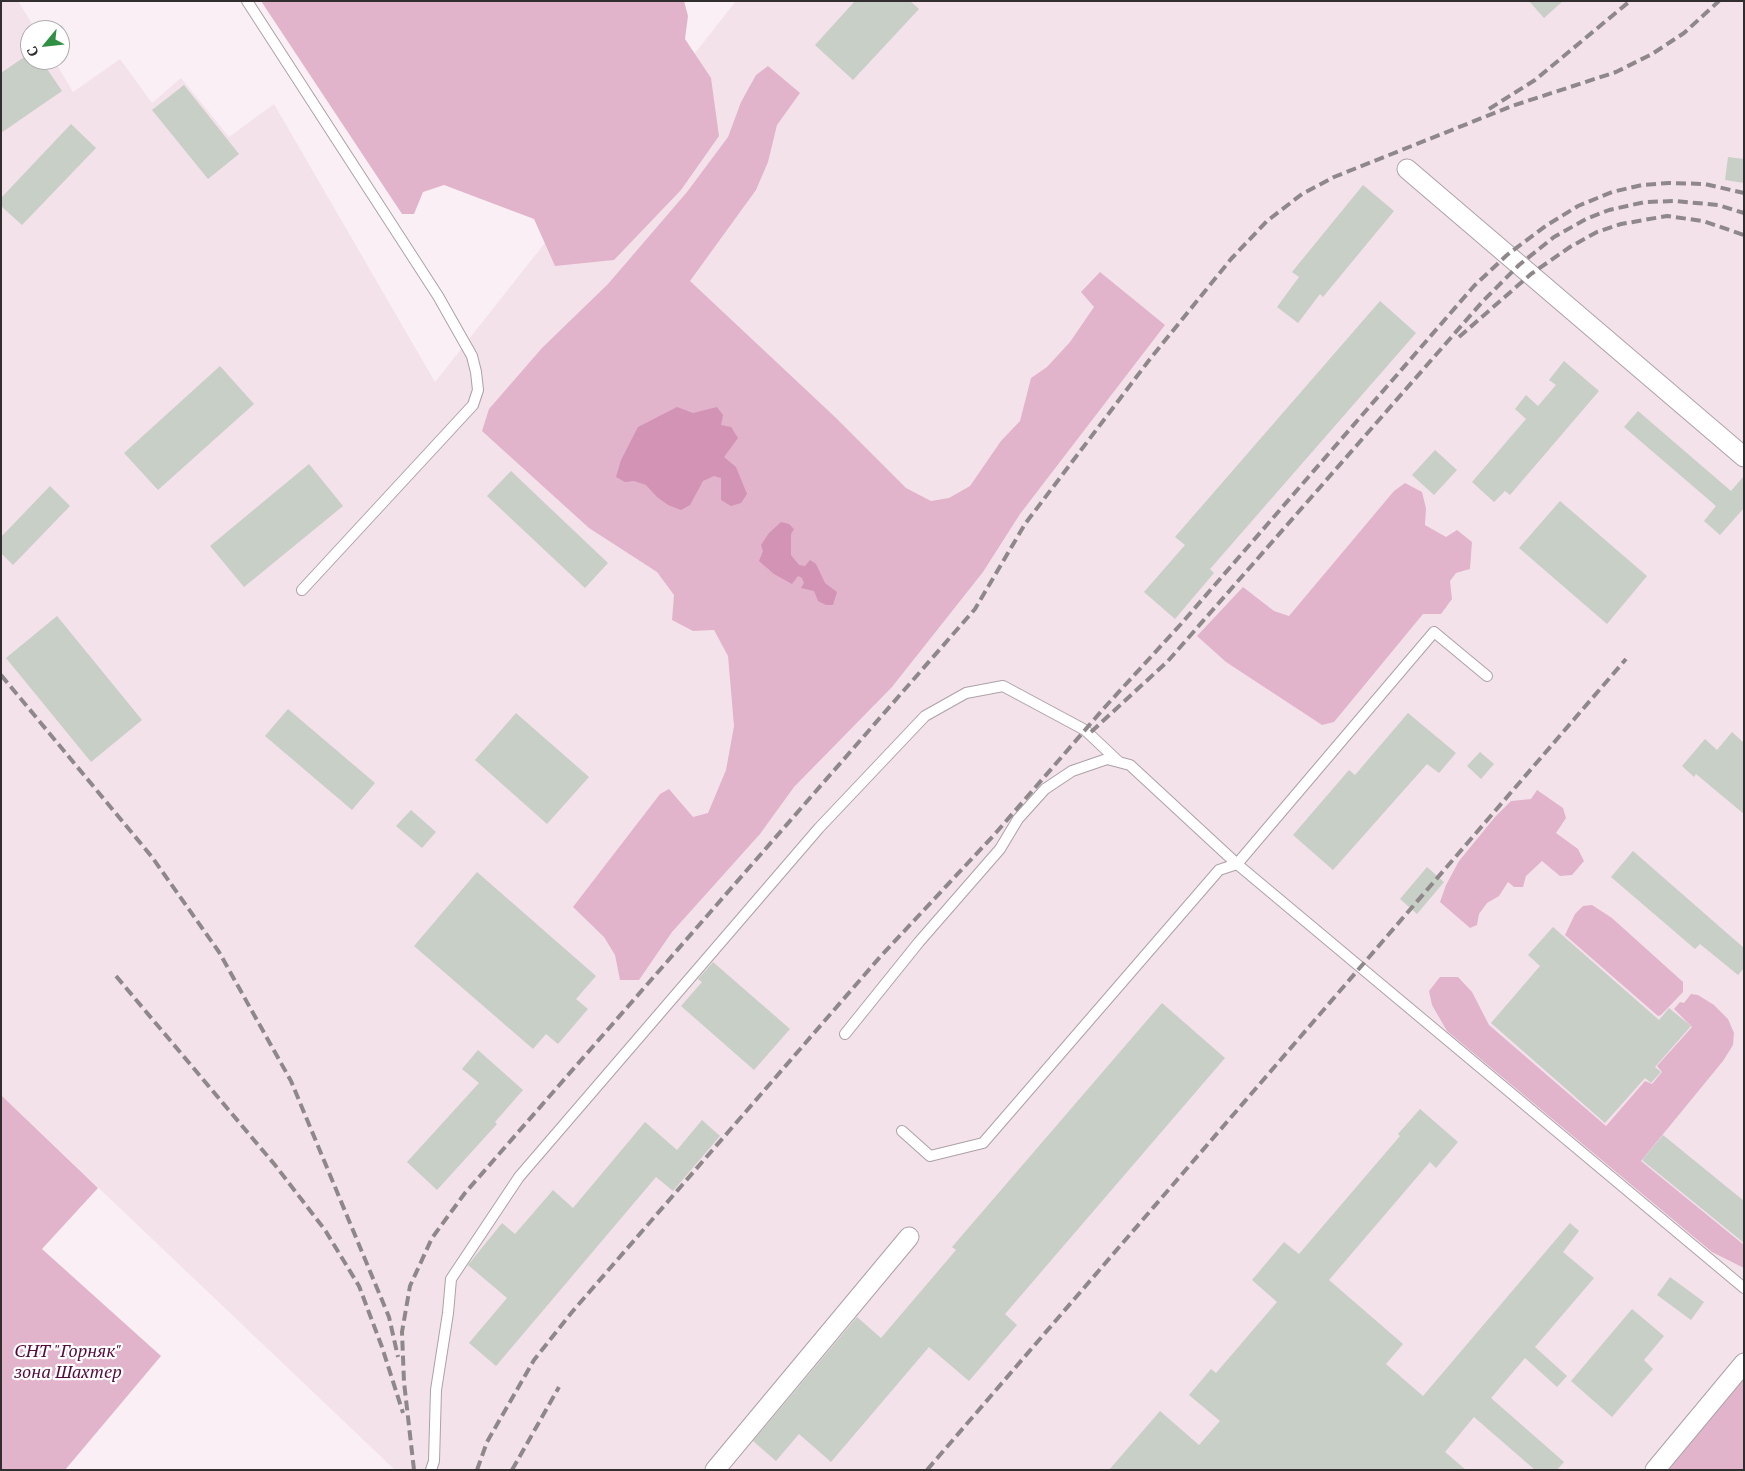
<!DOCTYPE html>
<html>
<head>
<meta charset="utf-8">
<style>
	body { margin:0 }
	#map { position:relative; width:1745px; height:1471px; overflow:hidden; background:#faeff4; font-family:"PT Serif",serif }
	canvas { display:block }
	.frame { position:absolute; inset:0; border:2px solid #322e30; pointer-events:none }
	.north { position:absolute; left:20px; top:20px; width:50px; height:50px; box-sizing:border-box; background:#fff; border:1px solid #adabac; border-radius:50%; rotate:242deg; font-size:14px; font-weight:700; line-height:20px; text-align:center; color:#322e30 }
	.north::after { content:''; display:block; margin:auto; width:18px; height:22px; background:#2f8f42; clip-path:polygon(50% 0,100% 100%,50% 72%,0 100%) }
</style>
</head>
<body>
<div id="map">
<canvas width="1745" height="1471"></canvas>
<div class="frame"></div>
<div class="north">С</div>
</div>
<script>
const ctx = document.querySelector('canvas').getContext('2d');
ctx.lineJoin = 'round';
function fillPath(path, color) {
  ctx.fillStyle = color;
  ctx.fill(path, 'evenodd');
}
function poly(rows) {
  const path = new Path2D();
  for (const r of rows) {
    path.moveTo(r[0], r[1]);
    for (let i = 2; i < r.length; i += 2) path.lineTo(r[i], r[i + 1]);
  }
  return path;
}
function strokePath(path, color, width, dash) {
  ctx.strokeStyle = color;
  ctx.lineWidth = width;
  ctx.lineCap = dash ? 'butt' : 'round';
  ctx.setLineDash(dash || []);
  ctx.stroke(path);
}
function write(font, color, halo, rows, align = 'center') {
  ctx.font = font + ' "PT Serif",serif';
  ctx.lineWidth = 4.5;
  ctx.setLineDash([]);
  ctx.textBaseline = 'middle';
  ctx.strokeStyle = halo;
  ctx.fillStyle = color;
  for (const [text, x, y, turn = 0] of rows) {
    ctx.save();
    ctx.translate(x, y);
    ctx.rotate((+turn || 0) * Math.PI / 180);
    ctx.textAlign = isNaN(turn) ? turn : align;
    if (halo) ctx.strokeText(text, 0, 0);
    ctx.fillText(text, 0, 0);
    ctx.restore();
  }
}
fillPath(poly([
	[1,1,18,1,36,30,30,30,30,60,54,60,73,92,120,59,152,103,181,78,229,137,274,104,435,382,736,1,1744,1,1744,1371,1661,1470,395,1470,1,1095]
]), '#f4e2eb');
fillPath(poly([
	[261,1,684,1,688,16,685,39,711,78,719,136,681,190,614,260,555,266,534,219,444,185,423,192,414,214,402,214],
	[768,66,800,93,777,125,768,162,756,190,690,281,835,417,906,488,931,501,949,498,970,486,1001,441,1020,421,1031,378,1047,367,1070,342,1094,307,1081,292,1100,272,1165,325,1020,514,983,572,892,687,794,787,760,834,672,932,639,980,620,980,615,955,604,937,573,907,660,794,669,789,693,817,708,813,726,770,734,726,728,656,714,630,693,631,672,620,674,595,657,572,589,528,482,431,489,409,542,348,608,284,687,192,728,137,741,102,756,75],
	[1405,483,1422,492,1426,508,1425,525,1446,537,1457,530,1472,542,1470,569,1456,573,1450,581,1452,599,1441,614,1423,614,1334,722,1322,725,1226,662,1197,636,1243,587,1274,611,1289,616,1394,491],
	[1537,790,1563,808,1566,818,1556,833,1578,849,1584,861,1572,875,1560,876,1542,861,1526,876,1523,887,1514,887,1508,882,1499,896,1487,903,1479,914,1477,925,1470,928,1440,902,1446,885,1459,861,1495,817,1511,801,1531,799],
	[1592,905,1612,918,1683,982,1683,992,1661,1015,1658,1016,1565,935,1575,914,1583,906],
	[1440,977,1458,977,1472,992,1489,1025,1606,1126,1645,1081,1652,1084,1662,1072,1657,1066,1692,1027,1674,1009,1680,1002,1684,1003,1691,994,1698,995,1714,1005,1728,1019,1734,1033,1733,1045,1723,1061,1641,1161,1744,1245,1744,1268,1712,1252,1447,1031,1432,1005,1429,991],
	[1,1095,98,1188,42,1249,161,1356,65,1470,1,1470],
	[1744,1375,1744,1470,1666,1470]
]), '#e2b4cc');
fillPath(poly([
	[677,407,693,413,717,407,723,415,721,425,731,427,738,438,724,457,736,467,747,494,741,503,731,506,721,500,721,478,714,476,703,481,690,505,681,510,668,505,657,497,646,485,634,481,625,482,616,477,621,460,638,427],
	[781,522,789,524,794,529,791,534,791,555,799,565,805,566,810,560,816,564,825,583,837,592,833,605,826,605,818,601,814,591,801,588,804,583,802,578,798,576,792,584,774,574,759,561,763,551,761,545,769,533]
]), '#d293b5');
fillPath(poly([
	[855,1,910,1,919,9,853,80,815,45],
	[1529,1,1563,1,1544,18],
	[30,53,30,60,41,60,62,91,1,133,1,73],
	[184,85,239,154,208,179,152,110],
	[71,124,96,148,22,225,1,206,1,198],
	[1728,157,1744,159,1744,183,1725,180],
	[1363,185,1394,211,1323,297,1320,294,1298,323,1277,307,1299,277,1292,272],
	[1380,301,1416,333,1210,569,1214,573,1175,619,1144,592,1185,545,1175,537],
	[1564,361,1599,391,1510,495,1505,491,1494,502,1472,482,1526,419,1515,409,1526,395,1538,406,1556,385,1549,380],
	[220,366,254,404,158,490,124,453],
	[1638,411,1731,491,1744,476,1744,508,1720,535,1704,521,1716,506,1624,427],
	[1435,450,1457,470,1434,495,1412,475],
	[309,464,343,506,244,587,210,546],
	[511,471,608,563,585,588,487,496],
	[50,486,70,506,13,565,1,553,1,537],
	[1560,501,1647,576,1607,624,1519,548],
	[57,616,142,720,91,762,6,658],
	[288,709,375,783,352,810,265,736],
	[516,713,589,777,547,824,475,760],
	[1408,713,1456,753,1439,773,1427,764,1333,870,1293,835,1349,770,1355,775],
	[1732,732,1744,743,1744,814,1696,774,1694,777,1682,766,1705,739,1717,750],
	[1480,752,1494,764,1481,779,1467,766],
	[411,810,436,832,422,848,396,826],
	[1633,851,1744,948,1744,968,1738,975,1700,944,1695,949,1611,877],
	[1427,867,1444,882,1417,914,1400,899],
	[477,872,596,976,576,999,588,1009,558,1044,546,1034,533,1049,414,946],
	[1553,927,1659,1020,1669,1008,1691,1026,1655,1067,1661,1072,1651,1083,1645,1078,1605,1123,1491,1023,1540,966,1528,955],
	[713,962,790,1029,754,1070,681,1006,702,982,698,979],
	[1162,1003,1225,1058,1005,1314,1017,1325,969,1381,929,1347,831,1462,799,1434,776,1461,753,1441,857,1317,881,1338,956,1250,952,1247],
	[478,1050,523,1090,495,1122,497,1124,437,1190,407,1162,479,1083,462,1069],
	[1420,1109,1458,1142,1436,1168,1430,1162,1329,1280,1403,1344,1386,1364,1423,1396,1570,1223,1579,1231,1563,1252,1594,1278,1535,1347,1567,1376,1557,1387,1525,1358,1491,1398,1564,1462,1557,1470,1535,1470,1474,1417,1445,1452,1466,1470,1109,1470,1160,1411,1199,1445,1220,1421,1189,1395,1211,1369,1216,1373,1277,1302,1252,1280,1284,1242,1299,1254,1400,1136,1398,1134],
	[702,1120,720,1136,673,1191,656,1177,496,1366,469,1343,507,1298,468,1265,502,1223,515,1234,553,1190,573,1208,645,1122,677,1150],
	[1663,1135,1744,1201,1744,1243,1642,1160],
	[1670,1277,1704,1302,1691,1320,1657,1295],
	[1632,1309,1664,1336,1644,1360,1653,1369,1612,1417,1571,1381]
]), '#c7cfc7');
const service = poly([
	[247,1,438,296,472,356,476,372,478,390,473,405,302,590],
	[1487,676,1434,632,1237,864,1744,1288],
	[845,1034,919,942,1000,849,1018,819,1045,789,1072,771,1107,759,1130,765,1237,864,1219,870,983,1143,930,1156,902,1131],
	[431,1470,434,1461,436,1390,448,1313,451,1279,519,1177,819,828,925,716,966,693,1003,686,1085,730,1119,762]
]);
const minor = poly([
	[1407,169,1744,457],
	[715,1470,909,1237],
	[1655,1470,1744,1363]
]);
strokePath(service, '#aca1a7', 12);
strokePath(minor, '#aca1a7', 21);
strokePath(service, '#fff', 10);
strokePath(minor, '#fff', 19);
strokePath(poly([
	[1489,109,1535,80,1630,1],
	[1459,337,1531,274,1570,247,1597,232,1621,224,1667,216,1703,221,1744,235],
	[1,675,152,857,219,952,291,1081,389,1317,398,1357],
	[1091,732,1168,661,1483,301,1519,265,1554,237,1586,219,1609,210,1645,202,1675,201,1718,205,1744,213],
	[116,976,275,1165,325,1230,359,1286,382,1347,403,1413],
	[414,1470,404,1382,402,1332,410,1286,432,1238,465,1193,975,609,1025,524,1150,359,1231,259,1267,221,1302,194,1334,177,1512,106,1616,72,1652,54,1684,33,1719,1],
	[477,1470,487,1442,534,1360,572,1312,880,957,994,835,1105,707,1181,624,1474,286,1507,255,1547,225,1578,206,1612,192,1642,185,1669,183,1705,184,1744,193],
	[512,1470,559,1387],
	[927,1470,1626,659]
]), '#8f888b', 4, [10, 5]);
write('italic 18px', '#55093c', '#fff', [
	["СНТ \"Горняк\"",68,1352],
	["зона Шахтер",68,1373]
]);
</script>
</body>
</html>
